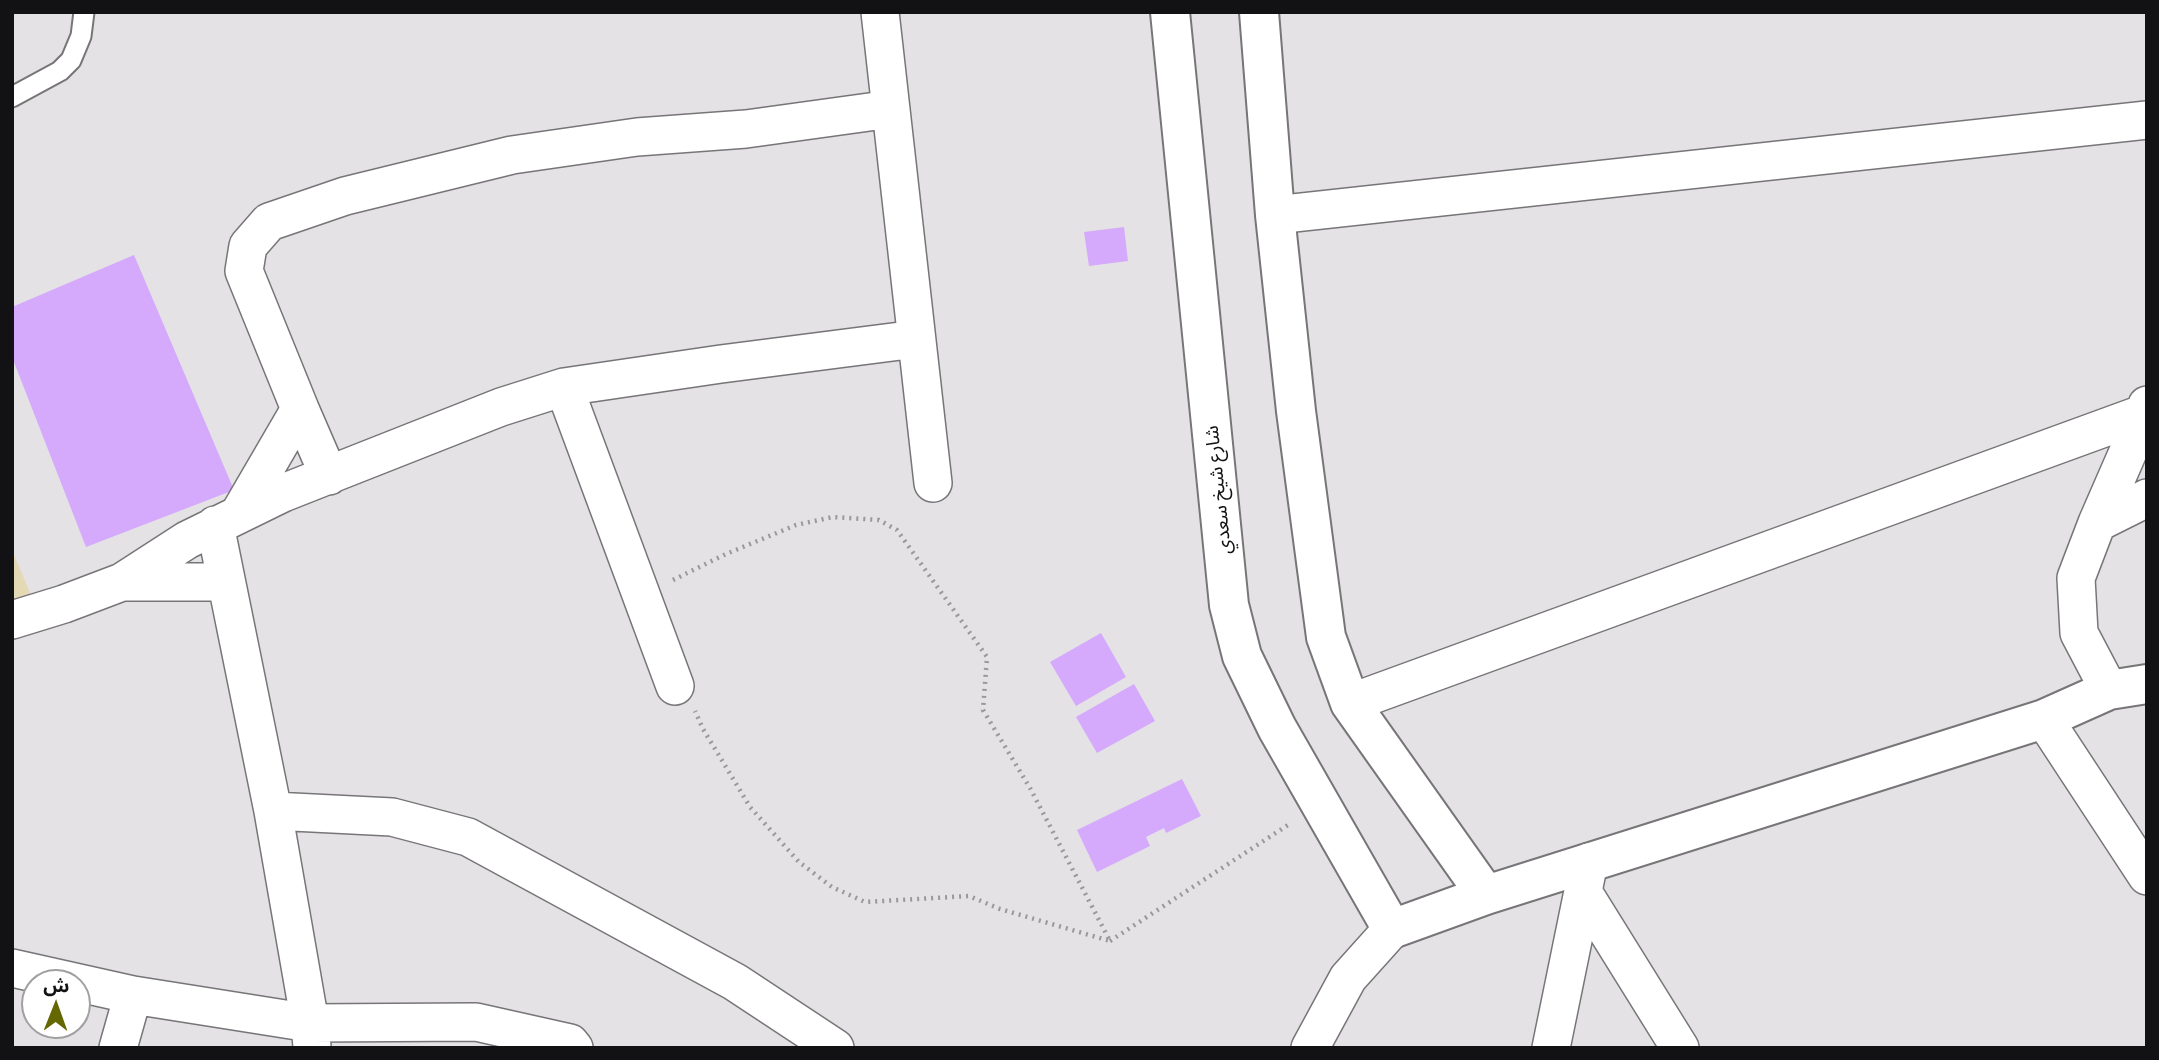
<!DOCTYPE html>
<html>
<head>
<meta charset="utf-8">
<style>
	body { margin:0 }
	#map { position:relative; width:2159px; height:1060px; overflow:hidden; background:#e4e2e5; font-family:Ubuntu,"Noto Sans Arabic",sans-serif }
	canvas { display:block }
	.frame { position:absolute; inset:0; border:14px solid #121113; pointer-events:none }
	.north { position:absolute; left:21px; top:969px; width:70px; height:70px; box-sizing:border-box; background:#fff; border:2px solid #a0a0a1; border-radius:50%; rotate:1deg; font-size:19px; font-weight:700; line-height:28px; text-align:center; color:#121113 }
	.north::after { content:''; display:block; margin:auto; width:24px; height:32px; background:#646702; clip-path:polygon(50% 0,100% 100%,50% 72%,0 100%) }
</style>
</head>
<body>
<div id="map">
<canvas width="2159" height="1060"></canvas>
<div class="frame"></div>
<div class="north">ش</div>
</div>
<script>
const ctx = document.querySelector('canvas').getContext('2d');
ctx.lineJoin = 'round';
function fillPath(path, color) {
  ctx.fillStyle = color;
  ctx.fill(path, 'evenodd');
}
function poly(rows) {
  const path = new Path2D();
  for (const r of rows) {
    path.moveTo(r[0], r[1]);
    for (let i = 2; i < r.length; i += 2) path.lineTo(r[i], r[i + 1]);
  }
  return path;
}
function strokePath(path, color, width, dash) {
  ctx.strokeStyle = color;
  ctx.lineWidth = width;
  ctx.lineCap = dash ? 'butt' : 'round';
  ctx.setLineDash(dash || []);
  ctx.stroke(path);
}
function write(font, color, halo, rows, align = 'center') {
  ctx.font = font + ' Ubuntu,"Noto Sans Arabic",sans-serif';
  ctx.lineWidth = 6;
  ctx.setLineDash([]);
  ctx.textBaseline = 'middle';
  ctx.strokeStyle = halo;
  ctx.fillStyle = color;
  for (const [text, x, y, turn = 0] of rows) {
    ctx.save();
    ctx.translate(x, y);
    ctx.rotate((+turn || 0) * Math.PI / 180);
    ctx.textAlign = isNaN(turn) ? turn : align;
    if (halo) ctx.strokeText(text, 0, 0);
    ctx.fillText(text, 0, 0);
    ctx.restore();
  }
}
fillPath(poly([
	[12,550,31,595,12,602]
]), '#e3dab5');
fillPath(poly([
	[1124,227,1128,261,1089,266,1084,232],
	[134,255,234,490,86,547,12,357,12,307],
	[1101,633,1126,677,1076,706,1050,662],
	[1134,684,1155,721,1097,753,1076,717],
	[1182,779,1201,816,1166,833,1164,828,1146,837,1150,846,1097,872,1077,830]
]), '#d5a9fc');
const service = poly([
	[12,97,60,71,71,60,81,36,84,12]
]);
const minor = poly([
	[880,12,933,483],
	[1275,215,2147,120],
	[564,387,675,686],
	[300,409,329,476],
	[240,512,300,409,244,271,248,246,269,222,345,196,512,155,637,137,746,129,891,109],
	[2097,523,2145,413,2147,405],
	[215,525,273,811,310,1023,312,1047],
	[122,582,226,582],
	[12,620,64,604,122,582,187,540,283,493,501,407,564,387,721,364,916,339],
	[2109,690,2079,633,2076,578,2097,523,2147,498],
	[1350,703,2145,413],
	[2044,719,2147,876],
	[273,811,392,817,468,837,735,982,835,1048],
	[1583,892,1680,1048],
	[12,968,133,995,310,1023,476,1022,570,1043,574,1048],
	[118,1048,133,995],
	[1310,1048,1348,978,1392,929],
	[1551,1048,1589,862]
]);
const tertiary = poly([
	[1170,12,1229,605,1242,656,1277,728,1392,929,1486,895,2044,719,2109,690,2147,684],
	[1259,12,1275,215,1296,411,1326,637,1350,703,1486,895]
]);
strokePath(service, '#777578', 23);
strokePath(minor, '#777578', 40);
strokePath(tertiary, '#777578', 42);
strokePath(poly([
	[673,580,726,554,796,525,833,517,879,520,897,530,987,657,983,710,1030,788,1110,941,1000,909,969,896,865,902,832,887,799,862,750,807,703,729,695,711],
	[1110,941,1291,823]
]), '#99989a', 4.5, [2, 5]);
strokePath(service, '#fff', 19);
strokePath(minor, '#fff', 37);
strokePath(tertiary, '#fff', 38);
write('19px', '#121113', '#fff', [
	["شارع شيخ سعدي",1218,490,-96]
]);
</script>
</body>
</html>
